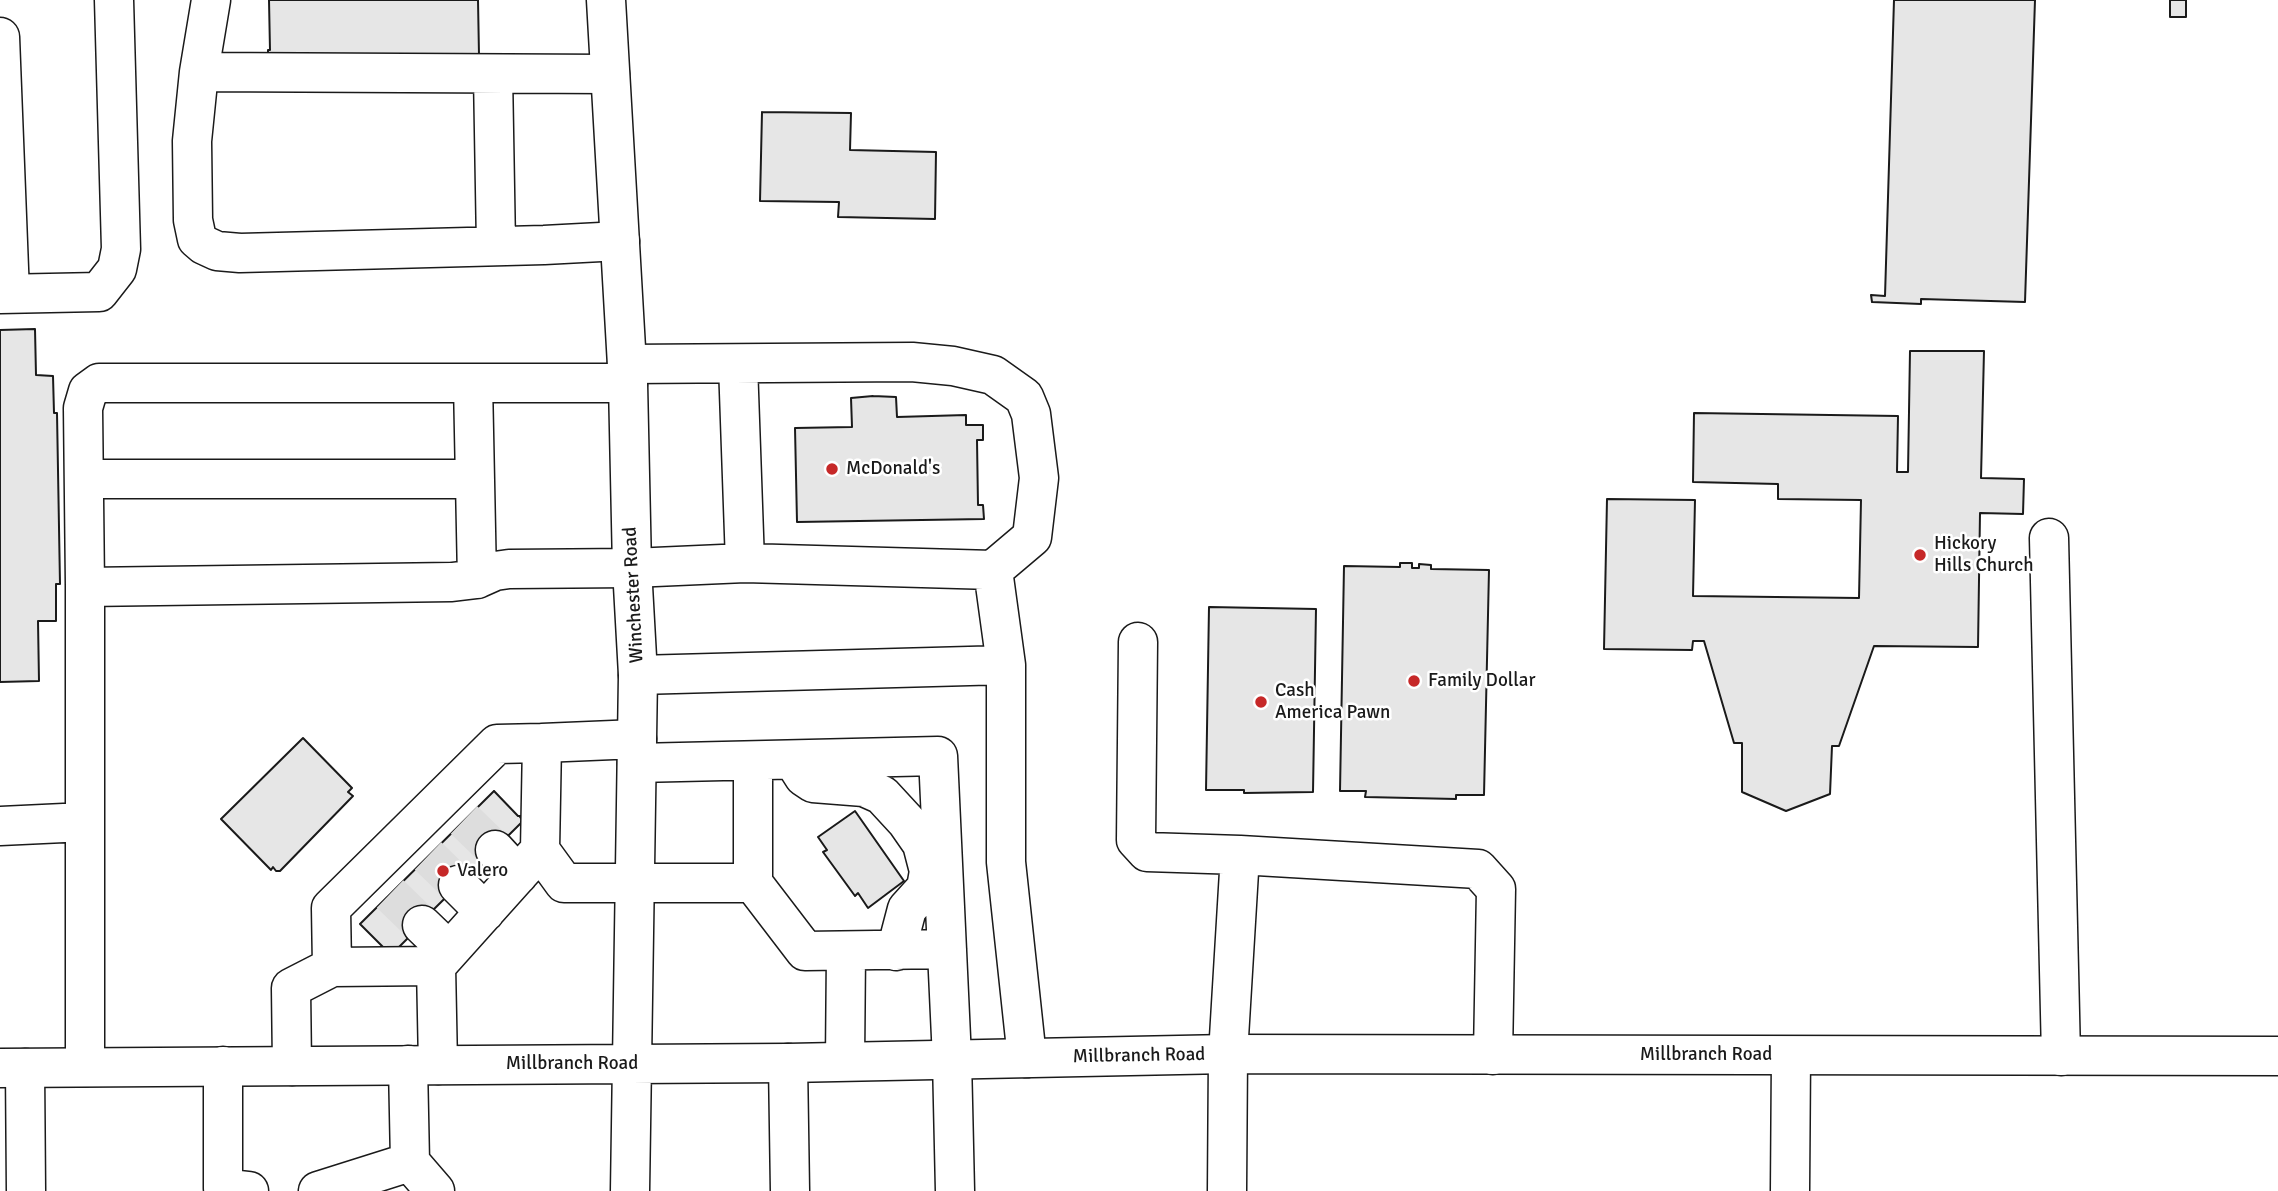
<!DOCTYPE html>
<html>
<head>
<meta charset="utf-8">
<style>
	body { margin:0 }
	canvas { display:block; background:#fff }
</style>
</head>
<body>
<canvas width="2278" height="1191"></canvas>
<script>
const ctx = document.querySelector('canvas').getContext('2d');
ctx.lineJoin = 'round';
function fillPath(path, color) {
  ctx.fillStyle = color;
  ctx.fill(path, 'evenodd');
}
function poly(rows) {
  const path = new Path2D();
  for (const r of rows) {
    path.moveTo(r[0], r[1]);
    for (let i = 2; i < r.length; i += 2) path.lineTo(r[i], r[i + 1]);
  }
  return path;
}
function strokePath(path, color, width, dash) {
  ctx.strokeStyle = color;
  ctx.lineWidth = width;
  ctx.lineCap = dash ? 'butt' : 'round';
  ctx.setLineDash(dash || []);
  ctx.stroke(path);
}
function write(font, color, halo, rows, align = 'center') {
  ctx.font = font + ' Signika,sans-serif';
  ctx.lineWidth = 5;
  ctx.setLineDash([]);
  ctx.textBaseline = 'middle';
  ctx.strokeStyle = halo;
  ctx.fillStyle = color;
  for (const [text, x, y, turn = 0] of rows) {
    ctx.save();
    ctx.translate(x, y);
    ctx.rotate((+turn || 0) * Math.PI / 180);
    ctx.textAlign = isNaN(turn) ? turn : align;
    if (halo) ctx.strokeText(text, 0, 0);
    ctx.fillText(text, 0, 0);
    ctx.restore();
  }
}
const building = poly([
	[269,0,478,0,479,55,268,54,268,50,270,50,269,0],
	[1894,0,2035,0,2025,302,1921,299,1921,304,1872,302,1871,295,1885,296,1894,0],
	[2170,0,2186,0,2186,17,2170,17,2170,0],
	[762,112,851,113,850,150,936,152,935,219,838,217,839,202,760,201,762,112],
	[35,329,36,375,53,376,54,413,57,413,60,584,56,584,56,621,38,621,39,681,0,682,0,330,35,329],
	[1910,351,1984,351,1981,478,2024,479,2023,514,1980,513,1978,647,1874,646,1839,746,1832,746,1830,794,1786,811,1742,792,1742,743,1734,743,1704,641,1693,641,1692,650,1604,649,1607,499,1695,500,1693,596,1859,598,1861,500,1778,499,1778,484,1693,482,1694,413,1898,416,1897,472,1908,472,1910,351],
	[873,396,896,397,897,417,966,415,966,425,983,425,983,440,977,440,978,505,983,505,984,519,797,522,795,428,852,427,851,398,873,396],
	[1400,563,1412,563,1412,568,1419,568,1419,564,1431,565,1431,569,1489,570,1484,795,1456,795,1456,799,1365,797,1366,791,1340,791,1344,566,1400,567,1400,563],
	[1209,607,1316,609,1313,792,1244,793,1244,790,1206,790,1209,607],
	[303,738,352,788,348,792,353,796,280,871,276,871,273,867,271,870,221,819,303,738],
	[494,791,518,816,521,816,520,817,523,821,426,917,427,919,395,951,390,954,360,924,494,791],
	[855,811,904,881,868,908,858,893,855,896,823,852,827,850,818,837,855,811]
]);
fillPath(building, '#e6e6e6');
strokePath(building, '#1a1a1a', 2);
strokePath(poly([
	[464,820,495,850],
	[428,856,458,885],
	[390,894,422,925]
]), '#ddd', 38, [38, 19]);
const minor = poly([
	[211,0,199,72,610,74],
	[0,37,10,294],
	[199,72,192,141,193,220,197,239,204,245,217,251,240,253,544,245,620,241],
	[493,74,496,246],
	[0,294,99,292,117,269,121,249,114,0],
	[738,364,745,563],
	[473,383,477,579],
	[84,479,475,479],
	[2049,538,2061,1056],
	[993,570,1006,665,1006,862,1027,1058],
	[85,587,452,582,477,579,495,571,509,569,632,568,745,563,993,570,1032,537,1039,478,1031,414,1024,397,993,375,953,366,912,362,627,364],
	[1138,642,1136,840,1147,852,1240,855],
	[638,675,1006,665],
	[637,739,542,743,540,850,564,883,753,883],
	[753,761,753,883,805,951,947,949],
	[637,763,938,756,952,1059,955,1191],
	[797,766,804,777,813,783,864,787,882,795,906,821,922,844,929,871,926,888,907,909,896,951],
	[0,826,85,822],
	[495,850,518,875],
	[458,885,485,912],
	[422,925,449,951],
	[332,967,331,908,497,744,542,743],
	[845,1061,846,952],
	[788,1063,790,1191],
	[408,1065,410,1162,435,1191],
	[438,1065,436,966,540,850],
	[223,1066,223,1188,249,1191],
	[292,1066,291,988,332,967,436,966],
	[85,1067,85,587,83,408,88,391,99,383,628,383],
	[25,1068,26,1191],
	[318,1191,410,1162],
	[1227,1191,1228,1054,1240,855,1478,869,1496,889,1493,1055],
	[1790,1191,1791,1056]
]);
const major = poly([
	[606,0,628,383,632,568,638,675,630,1191],
	[0,1068,788,1063,1228,1054,2278,1056]
]);
strokePath(minor, '#1a1a1a', 41);
strokePath(major, '#1a1a1a', 41);
strokePath(minor, '#fff', 38);
strokePath(major, '#fff', 38);
for (const [x, y, r, color] of [
	[832,469,7,"#c62828"],
	[1920,555,7,"#c62828"],
	[1414,681,7,"#c62828"],
	[1261,702,7,"#c62828"],
	[443,871,7,"#c62828"]
]) {
  const dot = new Path2D();
  dot.arc(x, y, r, 0, 2 * Math.PI);
  ctx.fillStyle = color;
  ctx.fill(dot);
  strokePath(dot, '#fff', 2.5);
}
write('19px', '#1a1a1a', '#fff', [
	["McDonald's",846,469],
	["Hickory",1934,544],
	["Hills Church",1934,566],
	["Family Dollar",1428,681],
	["Cash",1275,691],
	["America Pawn",1275,713],
	["Valero",457,871]
], 'left');
write('19px', '#1a1a1a', '#fff', [
	["Winchester Road",634,595,-93],
	["Millbranch Road",1706,1055],
	["Millbranch Road",1139,1056,-1],
	["Millbranch Road",572,1064]
]);
</script>
</body>
</html>
